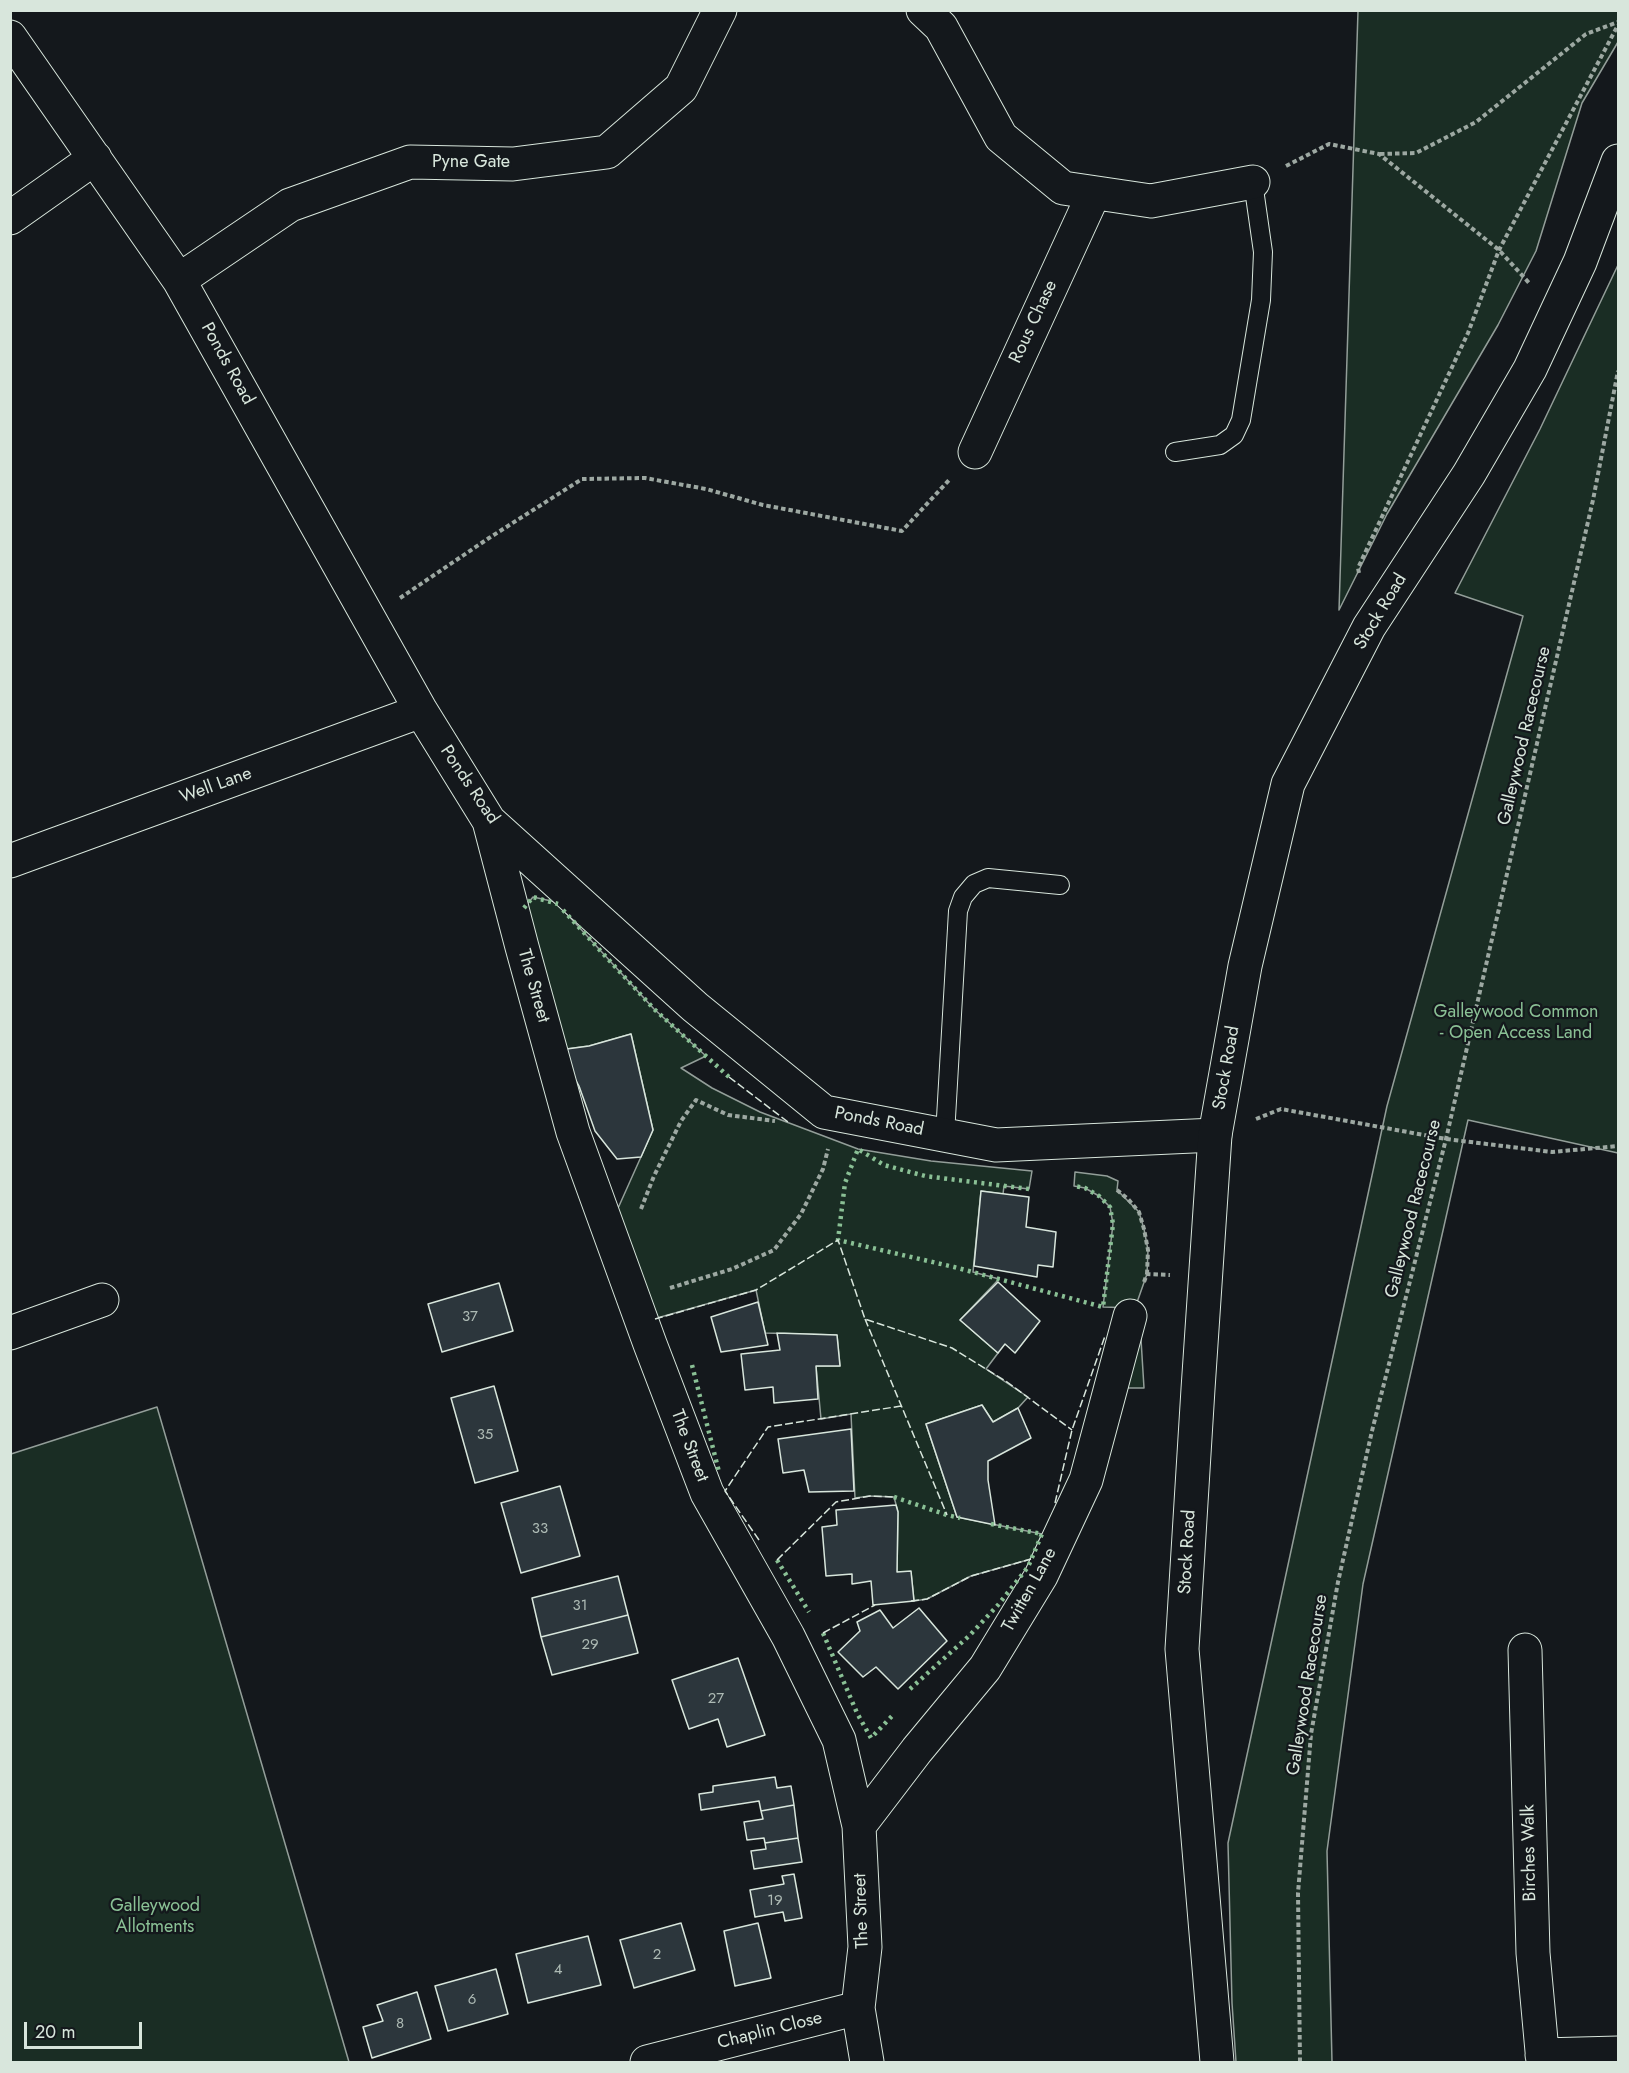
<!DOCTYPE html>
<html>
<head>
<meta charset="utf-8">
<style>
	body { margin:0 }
	#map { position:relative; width:1629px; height:2073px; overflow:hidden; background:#14181c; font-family:Jost,sans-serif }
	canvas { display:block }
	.frame { position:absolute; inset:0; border:12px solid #d8e6dc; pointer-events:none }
	.scale { position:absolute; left:24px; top:2022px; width:118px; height:27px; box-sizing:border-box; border:3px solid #d8e6dc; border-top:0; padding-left:8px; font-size:18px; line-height:21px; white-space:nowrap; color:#d8e6dc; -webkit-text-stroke:4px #14181c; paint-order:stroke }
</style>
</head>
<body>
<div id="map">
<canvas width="1629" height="2073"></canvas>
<div class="frame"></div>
<div class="scale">20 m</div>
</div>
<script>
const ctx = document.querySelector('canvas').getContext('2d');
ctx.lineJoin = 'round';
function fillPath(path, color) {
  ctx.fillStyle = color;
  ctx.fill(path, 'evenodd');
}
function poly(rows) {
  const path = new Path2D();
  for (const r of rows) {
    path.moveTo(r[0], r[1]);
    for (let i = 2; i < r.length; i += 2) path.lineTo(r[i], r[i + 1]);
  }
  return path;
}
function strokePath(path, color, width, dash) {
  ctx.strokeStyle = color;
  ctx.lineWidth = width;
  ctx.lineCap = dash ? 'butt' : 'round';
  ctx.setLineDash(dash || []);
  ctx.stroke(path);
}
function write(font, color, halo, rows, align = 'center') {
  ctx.font = font + ' Jost,sans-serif';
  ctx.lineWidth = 4.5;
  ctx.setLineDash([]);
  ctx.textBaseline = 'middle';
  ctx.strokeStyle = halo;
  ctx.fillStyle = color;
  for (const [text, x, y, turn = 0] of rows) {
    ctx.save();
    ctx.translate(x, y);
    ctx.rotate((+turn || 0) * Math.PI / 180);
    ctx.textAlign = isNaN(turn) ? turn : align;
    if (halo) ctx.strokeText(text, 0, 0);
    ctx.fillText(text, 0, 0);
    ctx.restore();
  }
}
const green = poly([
	[1358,11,1618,11,1618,42,1582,103,1536,251,1498,325,1387,514,1339,610,1358,11],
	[1618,265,1618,1153,1468,1120,1363,1584,1327,1851,1332,2062,1236,2062,1232,2003,1228,1843,1387,1106,1523,616,1455,593,1540,429,1618,265],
	[533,897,556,902,654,1009,706,1056,681,1068,712,1088,760,1112,858,1149,931,1161,1032,1171,1029,1189,1004,1186,1003,1194,981,1191,973,1272,999,1279,960,1320,998,1353,986,1369,1028,1397,1018,1408,993,1422,982,1405,926,1424,957,1517,1042,1534,1031,1559,971,1576,927,1599,914,1601,911,1572,897,1572,898,1512,894,1497,870,1496,855,1498,851,1414,821,1419,816,1366,840,1366,837,1335,765,1333,756,1290,643,1322,609,1221,619,1206,653,1130,631,1034,589,1046,559,1050,524,908,533,897],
	[1075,1172,1107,1176,1118,1181,1117,1190,1139,1212,1144,1229,1148,1250,1147,1274,1135,1308,1103,1307,1113,1224,1110,1207,1099,1196,1085,1188,1074,1186,1075,1172],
	[1139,1307,1144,1388,1122,1388,1139,1307],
	[157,1407,349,2062,11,2062,11,1454,157,1407]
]);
fillPath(green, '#1a2d24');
strokePath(green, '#939e99', 1.5);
const building = poly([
	[631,1034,653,1130,641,1157,617,1159,595,1131,579,1086,559,1050,589,1046,631,1034],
	[981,1191,1029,1197,1026,1227,1056,1232,1053,1267,1038,1265,1037,1277,974,1266,981,1191],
	[998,1282,1040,1321,1015,1353,1005,1344,998,1353,960,1320,998,1282],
	[499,1283,513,1331,442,1352,428,1304,499,1283],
	[758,1302,768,1345,721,1352,711,1317,758,1302],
	[777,1333,837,1335,840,1366,816,1366,818,1399,774,1403,773,1387,745,1390,741,1354,780,1350,777,1333],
	[494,1386,518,1471,475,1483,451,1398,494,1386],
	[982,1405,993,1422,1018,1408,1031,1438,988,1461,988,1480,995,1525,957,1517,926,1424,982,1405],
	[851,1429,854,1491,809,1492,804,1470,783,1473,778,1439,851,1429],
	[560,1486,580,1556,521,1573,501,1503,560,1486],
	[896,1505,898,1512,897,1572,911,1571,914,1601,873,1605,871,1581,852,1584,852,1574,826,1576,822,1527,837,1525,836,1510,896,1505],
	[618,1576,628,1615,541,1637,532,1598,618,1576],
	[919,1608,947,1641,898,1689,876,1667,863,1677,838,1652,860,1631,857,1622,880,1610,893,1628,919,1608],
	[628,1615,638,1653,552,1675,541,1637,628,1615],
	[738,1658,765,1735,727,1747,718,1719,689,1729,672,1680,738,1658],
	[775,1777,777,1788,791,1786,794,1805,761,1811,759,1801,701,1810,699,1794,713,1792,713,1786,775,1777],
	[794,1805,798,1838,765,1843,764,1838,747,1840,744,1822,763,1819,761,1811,794,1805],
	[798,1838,802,1862,754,1869,751,1851,766,1849,765,1843,798,1838],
	[794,1874,802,1918,785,1921,783,1912,755,1917,750,1890,784,1884,782,1876,794,1874],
	[681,1923,695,1970,634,1988,620,1940,681,1923],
	[758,1923,771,1978,735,1986,724,1931,758,1923],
	[588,1936,601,1985,528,2003,516,1954,588,1936],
	[496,1969,508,2014,448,2031,435,1986,496,1969],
	[417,1992,431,2039,372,2058,363,2027,383,2021,377,2005,417,1992]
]);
fillPath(building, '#2c363c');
strokePath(building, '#d8e6dc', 1.5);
const lane = poly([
	[1175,452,1220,445,1234,435,1241,420,1261,300,1263,252,1253,182],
	[945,1135,958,911,963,897,974,884,988,878,1060,885]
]);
const street = poly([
	[923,10,941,27,1001,137,1063,188,1151,201,1253,182],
	[10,37,179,280,421,711,489,821,695,1007,824,1112,996,1145,1215,1135],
	[10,218,95,158],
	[179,280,290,205,410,162,513,164,607,152,681,88,720,10],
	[975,452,1094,193],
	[489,821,522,947,573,1132,650,1344,707,1493,788,1636,839,1740,859,1826,865,1947,858,2008,867,2062],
	[10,861,421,711],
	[10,1333,102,1300],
	[1525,1650,1533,1953,1543,2062],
	[859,1826,917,1750,985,1668,1041,1576,1086,1480,1130,1316],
	[1542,2055,1618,2053],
	[647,2062,858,2008]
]);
const secondary = poly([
	[1217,2062,1182,1649,1198,1389,1215,1135,1245,966,1288,784,1369,627,1469,474,1530,369,1580,262,1618,161]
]);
strokePath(lane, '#d8e6dc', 20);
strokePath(street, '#d8e6dc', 35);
strokePath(secondary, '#d8e6dc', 35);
strokePath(poly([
	[1380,154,1416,153,1476,122,1586,34,1618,22],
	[1286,166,1329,144,1379,154,1499,250,1530,284],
	[1359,573,1358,568,1468,333,1499,250,1618,25],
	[400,598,489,538,582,479,645,478,706,489,763,505,902,531,950,479],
	[1256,1119,1281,1109,1446,1139,1552,1152,1618,1146],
	[1117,1190,1128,1199,1139,1212,1144,1229,1148,1250,1147,1274],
	[641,1209,654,1176,681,1121,696,1100,728,1115,775,1121],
	[1144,1282,1147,1274,1170,1275],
	[670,1288,732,1269,774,1250,801,1214,823,1169,828,1149],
	[1300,2062,1298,1893,1311,1734,1338,1582,1372,1431,1446,1139,1593,500,1618,371]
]), '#9da8a2', 4, [4.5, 3]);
strokePath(lane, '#14181c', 18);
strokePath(street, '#14181c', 33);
strokePath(secondary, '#14181c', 33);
strokePath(poly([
	[524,908,533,897,558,904],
	[563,910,654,1009,729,1077],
	[1029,1189,925,1176,884,1165,858,1149,845,1183,838,1240,954,1267,1103,1307,1113,1224,1110,1207,1099,1196,1085,1188,1074,1186],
	[692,1365,719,1472],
	[894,1497,947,1515,960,1518],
	[777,1560,809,1612],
	[823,1633,857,1713,871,1738,893,1715],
	[910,1689,970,1635,998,1605,1028,1567,1042,1534,991,1524]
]), '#8ac095', 4.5, [3, 4.5]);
strokePath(poly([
	[729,1077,788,1122],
	[655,1319,756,1290,838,1240,865,1319,952,1348,1007,1382,1072,1430],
	[865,1319,947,1515],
	[1055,1503,1072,1430,1105,1336],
	[759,1540,725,1491,768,1427,901,1406],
	[777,1560,836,1502,870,1496,894,1497],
	[911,1601,927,1599,971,1576,1031,1559],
	[823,1633,875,1605]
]), '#d8e6dc', 1.5, [8, 3]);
write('15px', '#adbab4', null, [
	["37",470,1317],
	["35",485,1435],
	["33",540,1529],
	["31",580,1606],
	["29",590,1645],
	["27",716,1699],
	["19",775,1901],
	["2",657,1955],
	["4",558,1970],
	["6",472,2000],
	["8",400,2024]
]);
write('18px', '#d8e6dc', '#14181c', [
	["Pyne Gate",471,163],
	["Rous Chase",1034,322,-65],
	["Ponds Road",227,364,61],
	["Stock Road",1381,612,-59],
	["Galleywood Racecourse",1525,736,-77],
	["Ponds Road",469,785,56],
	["Well Lane",216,786,-20],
	["The Street",533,986,74],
	["Stock Road",1227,1068,-80],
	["Ponds Road",879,1122,11],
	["Galleywood Racecourse",1414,1209,-76],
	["The Street",689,1446,69],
	["Stock Road",1188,1552,-87],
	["Twitten Lane",1030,1590,-61],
	["Galleywood Racecourse",1308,1685,-81],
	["Birches Walk",1530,1853,-91],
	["The Street",862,1911,-92],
	["Chaplin Close",770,2031,-14]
]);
write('18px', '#8ac095', '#14181c', [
	["Galleywood Common",1516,1013],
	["- Open Access Land",1516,1034],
	["Galleywood",155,1907],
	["Allotments",155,1928]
]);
</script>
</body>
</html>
